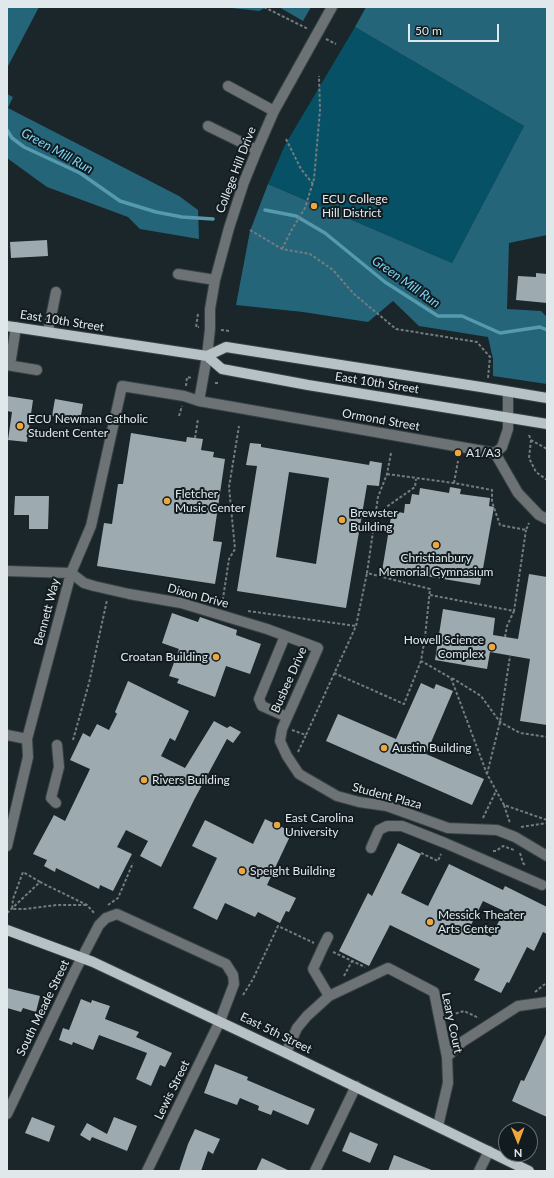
<!DOCTYPE html>
<html>
<head>
<meta charset="utf-8">
<style>
	body { margin:0 }
	#map { position:relative; width:554px; height:1178px; overflow:hidden; background:#1b262a; font-family:Lato,sans-serif }
	canvas { display:block }
	.frame { position:absolute; inset:0; border:8px solid #e1e8eb; pointer-events:none }
	.north { position:absolute; left:498px; top:1122px; width:40px; height:40px; box-sizing:border-box; background:#121c20; border:1px solid #656e71; border-radius:50%; rotate:179deg; font-size:11px; font-weight:700; line-height:16px; text-align:center; color:#e1e8eb }
	.north::after { content:''; display:block; margin:auto; width:14px; height:18px; background:#efa73d; clip-path:polygon(50% 0,100% 100%,50% 72%,0 100%) }
	.scale { position:absolute; left:408px; top:24px; width:91px; height:18px; box-sizing:border-box; border:2px solid #e1e8eb; border-top:0; padding-left:5px; font-size:12px; line-height:14px; white-space:nowrap; color:#e1e8eb; -webkit-text-stroke:3px #121c20; paint-order:stroke }
</style>
</head>
<body>
<div id="map">
<canvas width="554" height="1178"></canvas>
<div class="frame"></div>
<div class="north">N</div>
<div class="scale">50 m</div>
</div>
<script>
const ctx = document.querySelector('canvas').getContext('2d');
ctx.lineJoin = 'round';
function fillPath(path, color) {
  ctx.fillStyle = color;
  ctx.fill(path, 'evenodd');
}
function poly(rows) {
  const path = new Path2D();
  for (const r of rows) {
    path.moveTo(r[0], r[1]);
    for (let i = 2; i < r.length; i += 2) path.lineTo(r[i], r[i + 1]);
  }
  return path;
}
function strokePath(path, color, width, dash) {
  ctx.strokeStyle = color;
  ctx.lineWidth = width;
  ctx.lineCap = dash ? 'butt' : 'round';
  ctx.setLineDash(dash || []);
  ctx.stroke(path);
}
function write(font, color, halo, rows, align = 'center') {
  ctx.font = font + ' Lato,sans-serif';
  ctx.lineWidth = 4;
  ctx.setLineDash([]);
  ctx.textBaseline = 'middle';
  ctx.strokeStyle = halo;
  ctx.fillStyle = color;
  for (const [text, x, y, turn = 0] of rows) {
    ctx.save();
    ctx.translate(x, y);
    ctx.rotate((+turn || 0) * Math.PI / 180);
    ctx.textAlign = isNaN(turn) ? turn : align;
    if (halo) ctx.strokeText(text, 0, 0);
    ctx.fillText(text, 0, 0);
    ctx.restore();
  }
}
fillPath(poly([
	[355,27,524,126,452,263,268,184,285,145]
]), '#065165');
fillPath(poly([
	[7,7,39,7,7,68],
	[223,7,267,7,259,11],
	[279,7,311,7,303,21],
	[366,7,547,7,547,235,509,243,507,309,541,311,547,317,547,384,493,376,493,359,488,337,419,326,393,301,368,322,303,312,236,305,250,231,268,184,452,263,524,126,355,27],
	[7,94,13,97,8,108,179,196,198,210,199,239,140,229,128,217,47,187,7,158]
]), '#24657a');
strokePath(poly([
	[7,130,12,138,24,147,80,173,120,201,156,212,182,217,213,219],
	[265,210,296,216,325,233,385,282,438,316,462,316,500,333,540,327,547,330]
]), '#569aad', 3.5);
fillPath(poly([
	[47,240,48,256,11,258,10,242],
	[536,273,547,274,547,303,516,300,518,276,536,277],
	[7,396,33,400,27,442,8,440,12,412,7,411],
	[55,399,83,404,80,421,52,416],
	[131,433,186,442,187,437,203,439,201,450,214,452,213,457,225,459,213,541,222,542,215,584,97,566,104,523,112,524,118,484,123,484],
	[250,443,261,444,261,447,369,465,370,461,382,463,379,486,367,485,346,608,237,591,257,466,246,465],
	[289,472,329,478,316,564,276,557],
	[450,487,461,489,460,494,490,498,489,506,494,507,480,585,413,574,413,576,382,571,392,511,404,513,405,504,410,504,412,494,419,495,420,488,449,493],
	[15,496,49,496,48,529,29,529,29,515,14,515],
	[529,574,547,577,547,725,520,721,530,659,490,652,487,669,435,660,443,609,495,618,493,635,518,639],
	[172,613,198,622,200,617,237,630,236,635,261,644,250,674,226,666,215,697,177,683,179,679,169,676,179,649,162,643],
	[128,681,189,711,175,741,170,738,161,756,185,768,214,721,227,728,230,726,241,732,233,743,227,739,194,800,161,867,140,856,148,841,126,830,117,847,132,854,113,891,100,885,99,889,56,868,55,872,44,866,47,860,33,854,54,815,65,821,90,769,70,760,83,733,90,737,97,724,109,730,117,714,115,712],
	[421,683,434,689,436,684,453,691,426,754,484,779,472,805,326,741,338,714,396,739],
	[265,819,292,832,267,885,296,898,289,912,286,911,280,923,258,912,255,917,225,903,217,920,193,908,217,858,192,846,205,820,253,844],
	[398,843,421,854,401,893,428,906,449,864,503,890,505,886,547,907,547,934,543,932,534,951,527,947,509,983,507,982,501,993,474,980,480,969,390,925,369,966,339,951,368,893,372,896],
	[483,901,504,911,491,937,470,927],
	[7,988,40,996,36,1012,23,1008,21,1012,7,1008],
	[81,999,91,1003,92,1000,110,1006,105,1019,139,1032,136,1037,172,1053,165,1067,160,1065,151,1086,136,1079,147,1053,99,1035,93,1050,73,1042,72,1045,59,1040,63,1028,69,1030],
	[547,1032,547,1117,512,1101,521,1080,524,1081],
	[215,1064,248,1077,247,1080,315,1109,308,1125,273,1110,271,1115,258,1110,259,1106,240,1098,237,1105,204,1093],
	[32,1117,55,1126,49,1142,25,1133],
	[114,1117,137,1126,127,1151,92,1137,90,1141,80,1135,87,1123,107,1134],
	[195,1129,220,1139,213,1154,208,1151,201,1171,179,1171,188,1144],
	[350,1132,378,1144,370,1163,342,1151],
	[394,1155,434,1171,388,1171],
	[262,1158,290,1171,256,1171]
]), '#9daaaf');
const minor = poly([
	[228,86,274,111],
	[208,126,257,150],
	[178,274,215,280],
	[48,332,56,292],
	[7,365,37,370],
	[10,365,16,327],
	[199,401,207,356,210,329,210,309,215,280,229,228,244,182,257,150,274,111,332,7],
	[495,453,518,493,539,515,547,519],
	[7,571,71,573,84,583,94,586,129,594,181,603,267,629,318,648,282,729,280,741,287,756,299,774,337,796,359,802,387,806,448,828,497,830,515,837,547,856],
	[285,636,259,699,262,706,287,717],
	[7,735,27,739],
	[56,803,51,798,59,767,57,745],
	[7,846,28,757,27,739,71,573,91,526,122,386,184,396,199,401,495,453,502,447,508,429,508,392],
	[371,848,379,830,387,826,402,826,445,843,542,885],
	[328,937,323,947,313,969,329,996],
	[286,1053,297,1028,307,1016,329,996,388,968,434,992,447,1057,448,1083,438,1126],
	[447,1057,462,1042,518,1006,547,1002],
	[7,1114,75,971,99,925,106,918,117,914,226,964,233,975,234,984,220,1021,147,1171],
	[315,1171,356,1086],
	[479,1171,489,1151]
]);
const major = poly([
	[7,326,207,356,222,369,308,385,547,424],
	[207,356,226,347,481,387,547,398],
	[7,930,93,962,286,1053,529,1171]
]);
strokePath(minor, '#374145', 12);
strokePath(major, '#374145', 12);
strokePath(poly([
	[264,7,308,29],
	[326,39,336,44],
	[286,139,301,169,313,184],
	[250,230,282,249,310,254,333,270,354,294,396,329,477,342,490,357,488,378],
	[282,249,291,231,305,208,314,179,320,110,319,76],
	[198,314,196,327,199,327],
	[221,330,230,331],
	[215,383,220,383],
	[186,386,187,377,192,378],
	[179,416,182,406],
	[529,435,531,440,547,449],
	[195,438,198,419],
	[531,440,529,458,536,472,547,480],
	[391,453,387,474,378,497,367,573,430,589,425,637,421,661,451,678,487,774,504,805,547,820],
	[387,474,454,483,492,490,492,502,500,525,526,530,529,523],
	[454,483,458,461],
	[375,515,415,487,416,479],
	[430,595,514,611,526,530],
	[222,605,229,559,235,549,229,487,239,426],
	[248,611,356,626],
	[505,637,507,626,514,611],
	[334,673,404,704,421,661],
	[452,678,481,696,500,722,520,733,547,737],
	[292,730,306,735,356,626,367,573],
	[73,740,89,683,107,600],
	[298,752,306,735],
	[487,774,500,722,510,656],
	[504,805,510,823],
	[483,818,496,791],
	[521,827,547,823],
	[493,851,496,851,503,846,514,850],
	[421,853,438,861,441,854],
	[520,853,523,863,525,865],
	[40,882,23,872,13,899,12,909,25,909,57,905,87,905],
	[108,905,118,898,133,863],
	[7,913,40,882,87,905,95,914],
	[333,952,365,967],
	[344,976,352,961],
	[535,992,545,984,547,982],
	[243,995,253,979,278,926,314,943],
	[451,1015,464,1011,479,1018]
]), '#737c7f', 2, [3, 2]);
strokePath(minor, '#6d7274', 10);
strokePath(major, '#b6c2c6', 10);
for (const [x, y, r, color] of [
	[314,206,4,"#efa73d"],
	[20,426,4,"#efa73d"],
	[458,453,4,"#efa73d"],
	[167,501,4,"#efa73d"],
	[342,520,4,"#efa73d"],
	[436,545,4,"#efa73d"],
	[492,647,4,"#efa73d"],
	[216,657,4,"#efa73d"],
	[384,748,4,"#efa73d"],
	[144,780,4,"#efa73d"],
	[277,825,4,"#efa73d"],
	[242,871,4,"#efa73d"],
	[430,922,4,"#efa73d"]
]) {
  const dot = new Path2D();
  dot.arc(x, y, r, 0, 2 * Math.PI);
  ctx.fillStyle = color;
  ctx.fill(dot);
  strokePath(dot, '#121c20', 1.5);
}
write('12px', '#e1e8eb', '#121c20', [
	["College Hill Drive",236,170,-69],
	["East 10th Street",62,321,9],
	["East 10th Street",377,383,9],
	["Ormond Street",381,420,10],
	["Dixon Drive",198,596,15],
	["Bennett Way",47,612,-75],
	["Busbee Drive",289,680,-66],
	["Student Plaza",387,796,15],
	["South Meade Street",43,1008,-64],
	["Leary Court",452,1023,78],
	["East 5th Street",276,1033,26],
	["Lewis Street",172,1090,-64]
]);
write('12px', '#e1e8eb', '#121c20', [
	["ECU College",322,199],
	["Hill District",322,213],
	["ECU Newman Catholic",28,419],
	["Student Center",28,433],
	["A1/A3",466,453],
	["Fletcher",175,494],
	["Music Center",175,508],
	["Brewster",350,513],
	["Building",350,527],
	["Christianbury",436,558,"center"],
	["Memorial Gymnasium",436,572,"center"],
	["Howell Science",484,640,"right"],
	["Complex",484,654,"right"],
	["Croatan Building",208,657,"right"],
	["Austin Building",392,748],
	["Rivers Building",152,780],
	["East Carolina",285,818],
	["University",285,832],
	["Speight Building",250,871],
	["Messick Theater",438,915],
	["Arts Center",438,929]
], 'left');
write('italic 13px', '#7bd5f5', '#121c20', [
	["Green Mill Run",57,151,29],
	["Green Mill Run",406,282,35]
]);
</script>
</body>
</html>
